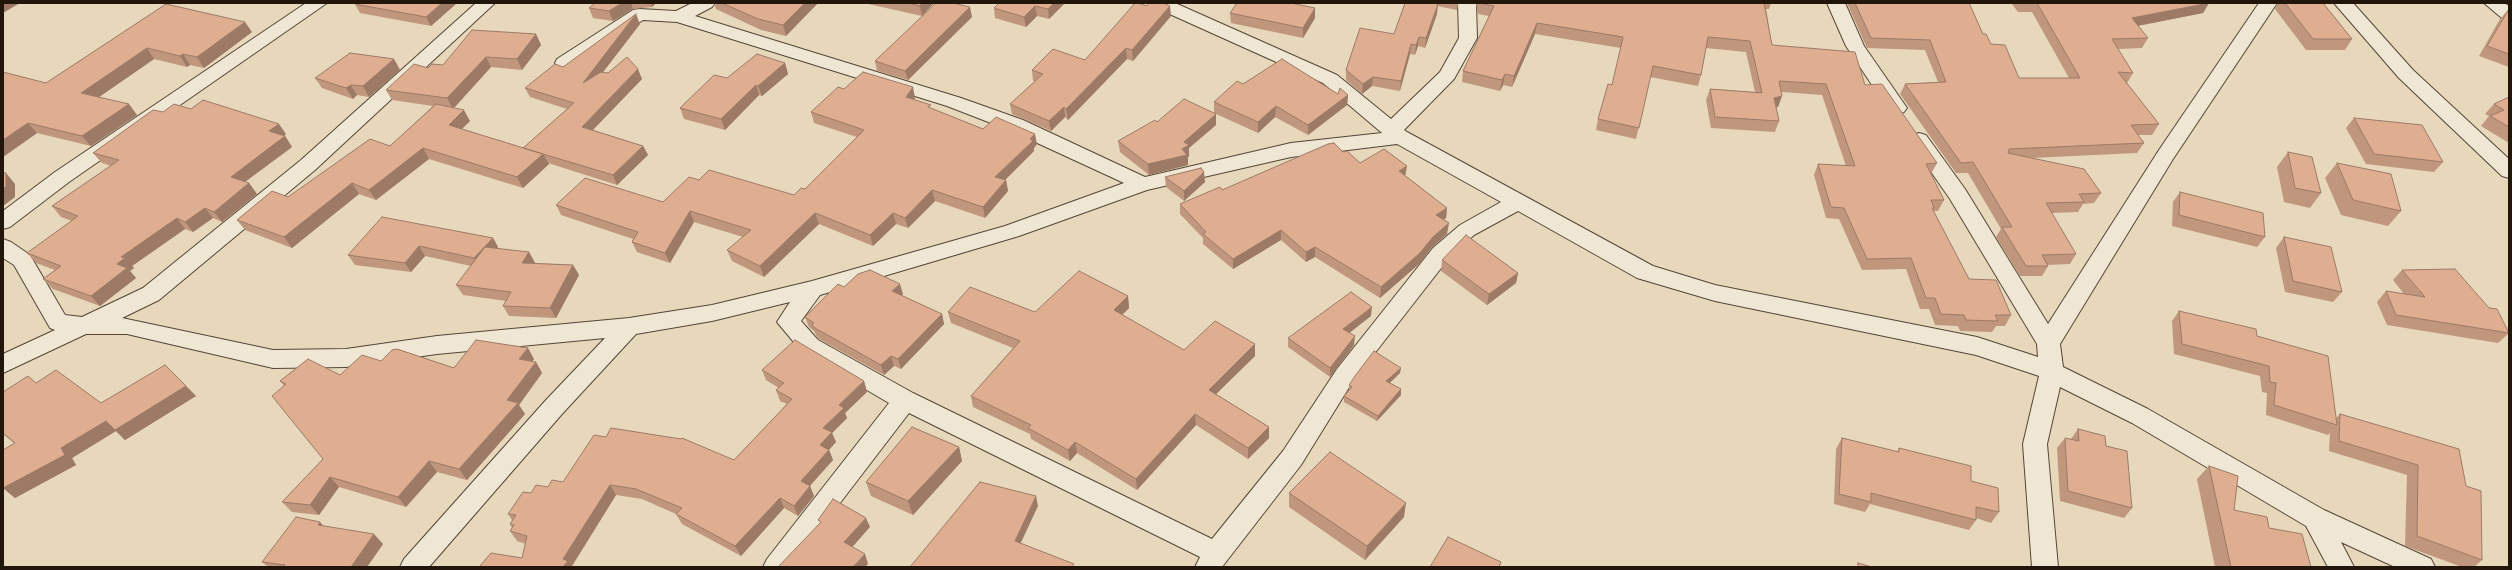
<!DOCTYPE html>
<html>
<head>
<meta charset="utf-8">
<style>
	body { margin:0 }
	#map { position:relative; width:2512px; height:570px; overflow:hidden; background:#e7d8bc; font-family:Alegreya,serif }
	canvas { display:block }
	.frame { position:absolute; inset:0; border:4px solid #221509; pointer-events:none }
</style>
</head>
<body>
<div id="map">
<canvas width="2512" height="570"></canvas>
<div class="frame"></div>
</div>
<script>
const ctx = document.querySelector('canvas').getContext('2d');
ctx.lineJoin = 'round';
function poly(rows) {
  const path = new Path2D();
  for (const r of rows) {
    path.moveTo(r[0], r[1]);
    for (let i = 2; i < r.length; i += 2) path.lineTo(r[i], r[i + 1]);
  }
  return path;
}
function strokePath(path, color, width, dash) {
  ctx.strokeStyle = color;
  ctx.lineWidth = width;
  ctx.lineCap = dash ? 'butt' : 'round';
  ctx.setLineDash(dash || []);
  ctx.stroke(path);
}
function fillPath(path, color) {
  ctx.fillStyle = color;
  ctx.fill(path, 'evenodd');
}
const minor = poly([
	[306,3,327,3,69,182,10,227,3,229,3,211,55,172,306,3],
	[476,3,495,3,315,170,159,300,122,318,273,350,346,349,437,336,629,318,712,305,812,281,1005,226,1124,183,1009,130,947,106,677,22,643,20,571,67,557,67,555,63,557,59,633,10,639,9,676,11,692,3,715,3,712,7,695,16,961,98,1023,120,1145,177,1291,143,1382,133,1323,83,1154,7,1151,3,1175,3,1337,75,1391,119,1440,72,1459,38,1458,3,1476,3,1477,38,1454,79,1404,130,1407,132,1653,266,1715,285,1977,337,2038,357,2037,344,1950,199,1909,140,1912,135,1919,133,1926,135,1965,189,2048,324,2159,150,2259,3,2277,3,2173,159,2060,344,2063,367,2148,409,2324,510,2431,559,2435,567,2395,567,2341,542,2354,567,2328,567,2306,526,2132,423,2060,387,2047,444,2058,567,2032,567,2023,444,2039,376,1976,355,1715,301,1637,278,1518,211,1474,235,1449,258,1353,381,1301,465,1222,567,1195,567,1200,557,909,413,791,567,763,567,767,559,889,403,802,352,777,322,790,302,712,321,636,334,562,414,429,567,400,567,404,559,546,400,605,338,437,354,346,367,273,368,127,334,86,334,3,373,3,354,55,330,50,328,14,265,3,258,3,239,11,242,30,255,65,315,82,317,143,288,301,160,476,3],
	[1397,144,1501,202,1460,225,1433,248,1337,369,1283,451,1212,539,913,393,818,340,801,321,820,295,1019,236,1147,190,1291,157,1397,144],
	[1827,3,1845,3,1864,46,1907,108,1904,112,1897,114,1890,112,1846,46,1827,3],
	[2334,3,2353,3,2413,70,2509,159,2509,178,2502,176,2399,78,2334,3],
	[2484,3,2504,3,2509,6,2509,20,2503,19,2484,3]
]);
strokePath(minor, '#534636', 2);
fillPath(minor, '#efe6d3');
fillPath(poly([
	[457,3,431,26,360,13,355,4],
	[595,3,656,3,652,7,633,9,613,21,593,18,589,8],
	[714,3,818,3,786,36,761,30,716,9],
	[864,3,934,3,922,16],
	[1065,3,1049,19,1037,16,1026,27,995,18,994,8],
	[1405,3,1458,3,1457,10,1437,6,1437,14,1425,48,1418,46,1415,55,1410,54,1400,91,1372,86,1362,94,1346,80,1346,70,1394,34],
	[1476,3,1771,3,1769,9,1766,9,1772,45,1865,85,1937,163,1931,174,1944,200,1938,211,1933,211,1969,279,2011,315,2005,326,1996,326,1992,332,1960,331,1958,326,1935,325,1929,309,1920,309,1906,269,1862,270,1839,219,1826,218,1814,175,1818,164,1846,166,1822,95,1782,92,1778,107,1776,107,1779,121,1775,132,1711,128,1706,100,1710,89,1755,92,1746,52,1706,48,1701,75,1698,86,1650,77,1636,139,1596,130,1598,119,1612,85,1621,48,1535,34,1512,87,1503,85,1500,91,1462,82,1463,71,1489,16,1478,14],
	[1847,3,1969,3,1983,34,2019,78,2069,78,2032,12,2018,12,2011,3,2209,3,2203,13,2138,26,2148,38,2142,48,2118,49,2133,73,2127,83,2159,124,2152,135,2138,135,2144,143,2137,153,2031,158,2101,193,2094,203,2083,204,2078,212,2052,213,2076,254,2070,264,2047,265,2048,266,2042,276,2020,276,1996,237,2001,229,1968,173,1956,173,1900,94,1905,84,1938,82,1925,50,1867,48],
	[2277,3,2323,3,2352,39,2345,50,2306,50,2275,9],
	[166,4,252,32,204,68,190,65,187,67,154,59,99,97,137,115,91,146,37,133,3,157,3,72,46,83],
	[1147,6,1171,16,1133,61,1127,59,1068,120,1065,117,1051,131,1012,114,1010,104,1035,81,1033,81,1032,70,1085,60],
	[2509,9,2509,67,2479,56,2500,19],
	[1230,13,1315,18,1303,38,1231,23],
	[972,17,908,80,877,71,875,61],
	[640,24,603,72,642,79,593,130,643,146,648,155,617,185,548,163,549,164,523,188,429,159,376,200,359,194,292,248,245,230,237,220,288,197,390,146,433,106,392,100,386,90,428,68,443,65,536,34,541,45,522,70,491,67,454,108,470,121,462,129,523,148,567,109,530,97,525,88],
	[394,59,400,70,369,97,357,95,353,99,322,88,315,78],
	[785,63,788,74,762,96,759,95,725,130,684,119,680,108,727,78],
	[1243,84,1338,94,1348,95,1347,105,1308,135,1275,117,1258,133,1214,113,1214,102],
	[844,89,915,98,914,100,932,109,983,129,1037,144,1034,148,1034,151,1005,180,1006,180,1008,191,985,218,935,201,908,228,896,224,873,246,819,224,764,277,732,261,727,250,743,237,694,222,670,263,637,252,632,242,633,239,561,215,556,205,663,202,699,180,794,195,805,189,857,137,814,123,811,112],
	[2509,97,2509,143,2481,126,2489,116,2485,114,2494,104],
	[191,109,286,134,283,136,285,136,292,147,245,182,249,183,257,194,222,222,213,218,193,232,185,229,132,266,134,268,130,271,136,278,100,306,53,289,43,279,55,270,36,263,27,253,72,221,61,217,52,206,111,166,102,163,93,153],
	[2354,118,2443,162,2434,172,2366,164,2346,128],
	[1157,122,1216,125,1189,148,1189,156,1188,157,1188,165,1149,175,1120,152,1118,141],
	[1343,152,1360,163,1406,176,1447,208,1446,218,1444,220,1447,234,1432,247,1419,264,1380,298,1315,257,1306,262,1281,240,1233,269,1203,244,1203,238,1180,214,1180,204],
	[2288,152,2321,193,2310,208,2284,202,2277,167],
	[2337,163,2401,211,2388,226,2341,215,2325,178],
	[1165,177,1205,182,1184,201,1166,187],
	[2180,192,2265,237,2257,247,2172,226,2173,202],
	[2284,237,2342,292,2333,302,2285,292,2276,248],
	[493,238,498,247,497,249,529,252,535,263,573,265,579,275,556,318,509,316,503,306,506,301,463,295,456,285,471,266,425,256,411,272,355,265,348,255],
	[1442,260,1518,273,1516,283,1487,305,1441,271],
	[2402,270,2489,308,2509,333,2498,343,2387,325,2377,302,2386,291,2404,294,2393,280],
	[844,287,903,294,901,295,942,314,944,324,901,369,894,366,884,375,819,339,816,335,814,331,809,327,805,317],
	[1128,296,1129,308,1122,315,1184,350,1255,356,1216,394,1269,427,1269,438,1248,459,1196,425,1137,490,1077,453,1070,461,1031,439,1030,434,973,407,971,396,1013,348,951,323,948,312,1035,312],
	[2179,311,2257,336,2336,418,2340,414,2466,486,2482,560,2474,567,2462,567,2405,546,2407,475,2329,451,2330,433,2328,435,2266,415,2267,393,2262,392,2260,376,2174,354,2172,321],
	[1371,316,1349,332,1354,345,1330,377,1288,347,1288,338],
	[534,359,532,362,536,362,542,373,519,405,525,414,467,480,437,472,406,507,339,487,319,515,292,512,282,502,323,459,284,386,280,381,340,375,381,361,454,368],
	[762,370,864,381,867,392,845,413,847,418,832,433,836,442,829,450,833,460,810,486,814,496,798,516,784,508,741,556,682,524,676,514,642,499,616,495,572,566,572,567,479,567,522,558,526,544,517,541,510,531,512,528,510,524,512,520,508,514,531,493,563,482,734,460,787,404,780,401,776,390,779,388,766,380],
	[1400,373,1390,383,1401,389,1401,395,1377,421,1344,402,1344,396,1349,391,1349,385],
	[36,383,101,403,186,386,196,396,125,440,116,431,72,458,76,465,15,498,3,488,15,444,3,434,3,392],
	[2078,429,2106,446,2132,508,2124,518,2060,501,2057,448,2065,438,2071,439],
	[1842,438,1897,452,1899,448,1971,481,1999,512,1991,523,1976,518,1976,520,1969,530,1870,504,1865,512,1834,504,1836,449],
	[959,447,962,461,913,515,871,496,866,482],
	[2209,466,2234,510,2269,528,2311,567,2215,567,2197,479],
	[1289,493,1404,517,1365,560,1289,507],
	[325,527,383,544,367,567,268,567,262,562]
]), '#c0967d');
fillPath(poly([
	[3,3,20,3,3,13],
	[442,3,457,3,431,26,426,17],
	[622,3,631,3,633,9,613,21,609,11],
	[651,3,656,3,652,7],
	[805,3,818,3,786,36,783,25],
	[922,3,934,3,922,16,920,6],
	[1054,3,1065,3,1049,19,1048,9],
	[2209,3,2203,13,2126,28,2132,18],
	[1438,4,1437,14,1425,48,1426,38],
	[1035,6,1037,16,1026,27,1024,17],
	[1170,6,1171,16,1133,61,1132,50],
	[970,7,972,17,908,80,905,71],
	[1315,8,1315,18,1303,38,1303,28],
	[636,14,640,24,587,93,583,83],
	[245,22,252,32,204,68,197,57],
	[1537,23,1535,34,1512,87,1514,76],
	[536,34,541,45,522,70,517,59],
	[1419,37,1418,46,1415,55,1416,45],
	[1411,44,1410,54,1400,91,1401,81],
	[147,48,154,59,89,104,81,93],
	[1126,48,1127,59,1068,120,1066,109],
	[183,54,190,65,187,67,180,56],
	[486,57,491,67,453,109,447,98],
	[394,59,400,70,369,97,363,86],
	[785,63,788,74,762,96,758,86],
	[638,69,642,79,586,137,582,127],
	[1505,74,1503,85,1500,91,1502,80],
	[1373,77,1372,86,1362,94,1363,84],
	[351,85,357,95,353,99,346,88],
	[756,85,759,95,725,130,721,119],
	[913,87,915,98,908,108,906,97],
	[1348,95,1347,105,1308,135,1308,125],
	[1782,96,1778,107,1770,109,1774,98],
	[129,104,137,115,91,146,82,136],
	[1276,106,1275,117,1258,133,1258,122],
	[1064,107,1065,117,1051,131,1049,121],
	[464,110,470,121,454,136,449,125],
	[1216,114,1216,125,1189,148,1189,156,1188,157,1188,165,1149,175,1148,164,1184,142],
	[28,123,37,133,3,157,3,140],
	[279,124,286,134,276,142,269,131],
	[1035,134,1037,144,1034,148,1034,151,997,188,995,177,1030,139],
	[285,136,292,147,238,187,231,177],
	[643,146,648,155,617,185,613,175],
	[423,148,429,159,376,200,369,190],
	[543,154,549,164,523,188,517,177],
	[1407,166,1405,177,1399,171],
	[1204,172,1205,182,1184,201,1184,191],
	[6,173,15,184,15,197,3,206,3,188],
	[1006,180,1008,191,985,218,983,207],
	[249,183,257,194,222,222,214,212],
	[352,183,359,194,292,248,284,237],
	[932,190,935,201,908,228,905,218],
	[205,208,213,218,193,232,185,222],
	[1447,208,1446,218,1435,225,1436,215],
	[690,211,694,222,670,263,665,253],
	[815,213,819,224,764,277,760,266],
	[893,213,896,224,873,246,870,235],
	[177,218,185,229,132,266,134,268,130,271,136,278,100,306,91,296,117,264,121,257],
	[1449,223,1447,234,1432,247,1419,264,1380,298,1381,287,1433,237],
	[1281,230,1281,240,1233,269,1233,259],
	[493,238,498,247,480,268,474,258],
	[419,246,425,256,411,272,405,263],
	[1315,247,1315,257,1306,262,1306,252],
	[529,252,535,263,522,263],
	[573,265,579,275,556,318,550,308],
	[1518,273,1516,283,1487,305,1489,294],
	[900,284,903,294,895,302,892,291],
	[1128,296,1129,308,1115,322,1114,310],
	[1372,307,1371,316,1343,338,1343,329],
	[942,314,944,324,901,369,898,359],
	[1355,336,1354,345,1330,377,1330,368],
	[1255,344,1255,356,1209,401,1209,390],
	[528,348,534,359,526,370,519,359],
	[891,356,894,366,884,375,881,365],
	[536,362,542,373,519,405,525,414,467,480,459,469,507,400],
	[1401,368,1400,373,1386,386,1386,381],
	[864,381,867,392,845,413,847,418,832,433,836,442,824,455,820,445,823,428,839,405],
	[186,386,196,396,125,440,116,431,72,458,76,465,15,498,3,488,61,448,106,421],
	[1401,389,1401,395,1377,421,1378,416],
	[1195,414,1196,425,1137,490,1136,479],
	[1269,427,1269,438,1248,459,1248,448],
	[1075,442,1077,453,1070,461,1068,450],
	[959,447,962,461,913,515,908,501],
	[829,450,833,460,805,491,801,481],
	[429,461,437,472,406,507,398,497],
	[330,477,339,487,319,515,310,505],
	[610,485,616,495,572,566,572,567,563,567,563,559],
	[810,486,814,496,798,516,794,506],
	[1036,496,1038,506,1017,551,1015,541],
	[780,498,784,508,741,556,735,546],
	[1406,503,1404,517,1365,560,1367,546],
	[866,518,870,527,848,552,844,542],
	[320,522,329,532,318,525],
	[374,534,383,544,367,567,351,567],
	[865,554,868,564,865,567,853,567]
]), '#9c7a66');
const building = poly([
	[356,3,442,3,426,17,355,4,356,3],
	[595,3,622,3,609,11,589,8,595,3],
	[722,3,805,3,783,25,758,19,722,3],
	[908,3,922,3,920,6,908,3],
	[936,3,953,3,970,7,905,71,875,61,936,3],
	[999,3,1054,3,1048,9,1035,6,1024,17,994,8,999,3],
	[1135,3,1138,3,1147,6,1149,3,1164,3,1170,6,1132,50,1126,48,1066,109,1064,107,1049,121,1010,104,1043,74,1032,70,1053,49,1085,60,1135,3],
	[1237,3,1291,3,1315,8,1303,28,1230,13,1237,3],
	[1405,3,1432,3,1438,4,1426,38,1419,37,1416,45,1411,44,1401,81,1373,77,1363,84,1346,70,1360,28,1394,34,1405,3],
	[1479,3,1764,3,1772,45,1855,52,1865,85,1882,84,1937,163,1926,164,1944,200,1931,200,1934,208,1932,208,1969,279,1996,280,2011,315,1995,315,1998,321,1966,320,1964,315,1941,314,1935,298,1926,298,1911,258,1867,259,1844,208,1831,207,1818,164,1855,166,1826,84,1779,81,1782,96,1774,98,1779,121,1715,117,1710,89,1762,93,1750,41,1708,37,1701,75,1653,66,1639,128,1598,119,1608,84,1612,85,1623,37,1537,23,1514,76,1505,74,1502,80,1463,71,1494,6,1479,3],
	[1855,3,1969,3,1983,34,1986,34,1991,44,2005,45,2019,78,2080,78,2037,3,2209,3,2132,18,2148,38,2112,39,2133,73,2118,72,2159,124,2131,125,2144,143,2009,149,2008,153,2084,169,2101,193,2079,194,2084,202,2046,203,2076,254,2042,255,2048,266,2026,266,2002,227,2012,227,1973,162,1961,163,1905,84,1946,82,1930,40,1871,38,1855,3],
	[2285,3,2323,3,2352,39,2313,39,2285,3],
	[166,4,245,22,197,57,183,54,180,56,147,48,81,93,129,104,82,136,28,123,3,140,3,72,46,83,166,4],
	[2509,9,2509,54,2487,46,2509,9],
	[636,14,583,83,601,72,608,73,627,57,638,69,582,127,643,146,613,175,523,148,574,103,525,88,555,64,563,67,636,14],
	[472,30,536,34,517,59,486,57,447,98,386,90,414,64,428,68,432,64,443,65,472,30],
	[350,53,394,59,363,86,351,85,346,88,315,78,350,53],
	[757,54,785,63,758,86,756,85,721,119,680,108,714,75,727,78,757,54],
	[1282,59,1338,94,1340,88,1348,95,1308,125,1276,106,1258,122,1214,102,1237,81,1243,84,1282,59],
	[863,72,913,87,906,97,931,105,928,107,983,129,996,117,1035,134,1030,139,1033,141,995,177,1006,180,983,207,932,190,905,218,893,213,870,235,815,213,760,266,727,250,751,230,690,211,665,253,632,242,638,232,556,205,585,178,663,202,689,177,699,180,709,170,794,195,801,188,805,189,864,130,811,112,838,87,844,89,863,72],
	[2509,97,2509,127,2490,116,2504,110,2494,104,2509,97],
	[1184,99,1216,114,1184,142,1189,145,1182,149,1187,155,1148,164,1118,141,1155,120,1157,122,1184,99],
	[203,100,279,124,269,131,285,136,231,177,249,183,214,212,205,208,185,222,177,218,121,257,125,258,117,264,127,268,91,296,43,279,61,266,27,253,78,216,52,206,119,160,93,153,153,110,163,112,174,104,191,109,203,100],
	[436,104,464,110,449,125,543,154,517,177,423,148,369,190,352,183,284,237,237,220,272,191,288,197,370,139,390,146,436,104],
	[2354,118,2422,125,2443,162,2374,154,2354,118],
	[1334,143,1343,152,1347,151,1360,163,1384,149,1407,166,1399,171,1447,208,1436,215,1449,223,1433,237,1420,253,1381,287,1315,247,1306,252,1281,230,1233,259,1203,234,1206,232,1180,204,1220,187,1222,190,1328,144,1334,143],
	[2288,152,2312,157,2321,193,2295,188,2288,152],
	[2337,163,2391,174,2401,211,2353,200,2337,163],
	[1201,168,1204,172,1184,191,1165,177,1201,168],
	[3,173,6,173,6,187,3,188,3,173],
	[2180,192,2263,213,2265,237,2179,215,2180,192],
	[382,217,493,238,474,258,419,246,405,263,348,255,382,217],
	[1466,235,1518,273,1489,294,1442,260,1466,235],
	[2284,237,2331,247,2342,292,2293,281,2284,237],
	[485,247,529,252,522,263,573,265,550,308,503,306,511,292,456,285,485,247],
	[2455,269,2489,308,2497,309,2509,333,2396,315,2386,291,2425,297,2402,270,2455,269],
	[870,270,900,284,892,291,942,314,898,359,891,356,881,365,815,328,812,325,814,323,805,317,838,284,844,287,858,274,870,270],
	[1079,271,1128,296,1114,310,1184,350,1215,321,1255,344,1209,390,1269,427,1248,448,1195,414,1136,479,1075,442,1068,450,1028,428,1031,425,971,396,1020,341,948,312,970,287,1035,312,1079,271],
	[1351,292,1372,307,1343,329,1355,336,1330,368,1288,338,1351,292],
	[2179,311,2256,329,2257,336,2328,356,2337,425,2274,405,2276,383,2270,382,2269,366,2182,344,2179,311],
	[476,340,528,348,519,359,536,362,507,400,518,403,459,469,429,461,398,497,330,477,310,505,282,502,323,459,272,396,286,384,280,381,308,359,340,375,362,355,381,361,392,350,397,349,454,368,476,340],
	[795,340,864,381,839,405,844,408,823,428,832,432,820,445,829,450,801,481,810,486,794,506,780,498,735,546,676,514,682,508,636,489,610,485,563,559,568,561,563,567,479,567,491,553,522,558,527,536,510,531,514,525,510,524,516,515,508,514,523,492,531,493,536,485,548,487,552,480,563,482,594,435,606,437,611,428,681,439,682,438,734,460,792,399,776,390,784,383,762,370,795,340],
	[1374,351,1401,368,1386,381,1401,389,1378,416,1344,396,1352,387,1349,385,1355,376,1374,351],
	[165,365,186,386,115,430,106,421,61,448,65,455,3,488,3,450,15,443,3,433,3,392,28,376,36,383,56,370,101,403,165,365],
	[2340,414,2459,449,2466,486,2481,491,2482,560,2417,536,2418,465,2339,441,2340,414],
	[912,427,959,447,908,501,866,482,912,427],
	[2078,429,2105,436,2106,446,2127,451,2132,508,2068,491,2065,438,2079,441,2078,429],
	[1842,438,1899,452,1899,448,1971,466,1971,481,1998,488,1999,512,1976,507,1976,520,1871,493,1871,502,1839,494,1842,438],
	[1330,452,1406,503,1367,546,1289,493,1330,452],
	[2209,466,2238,476,2234,510,2267,517,2269,528,2302,534,2311,567,2231,567,2209,466],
	[980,482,1036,496,1015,541,1074,564,1072,567,910,567,980,482],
	[833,499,866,518,844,542,865,554,853,567,778,567,821,522,818,520,833,499],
	[296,517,320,522,318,525,374,534,351,567,283,567,285,565,262,562,296,517],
	[1448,537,1501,562,1499,567,1430,567,1448,537],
	[1858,563,1872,567,1858,567,1858,563]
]);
fillPath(building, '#dfae91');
strokePath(building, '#9c7a66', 1);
</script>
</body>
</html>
